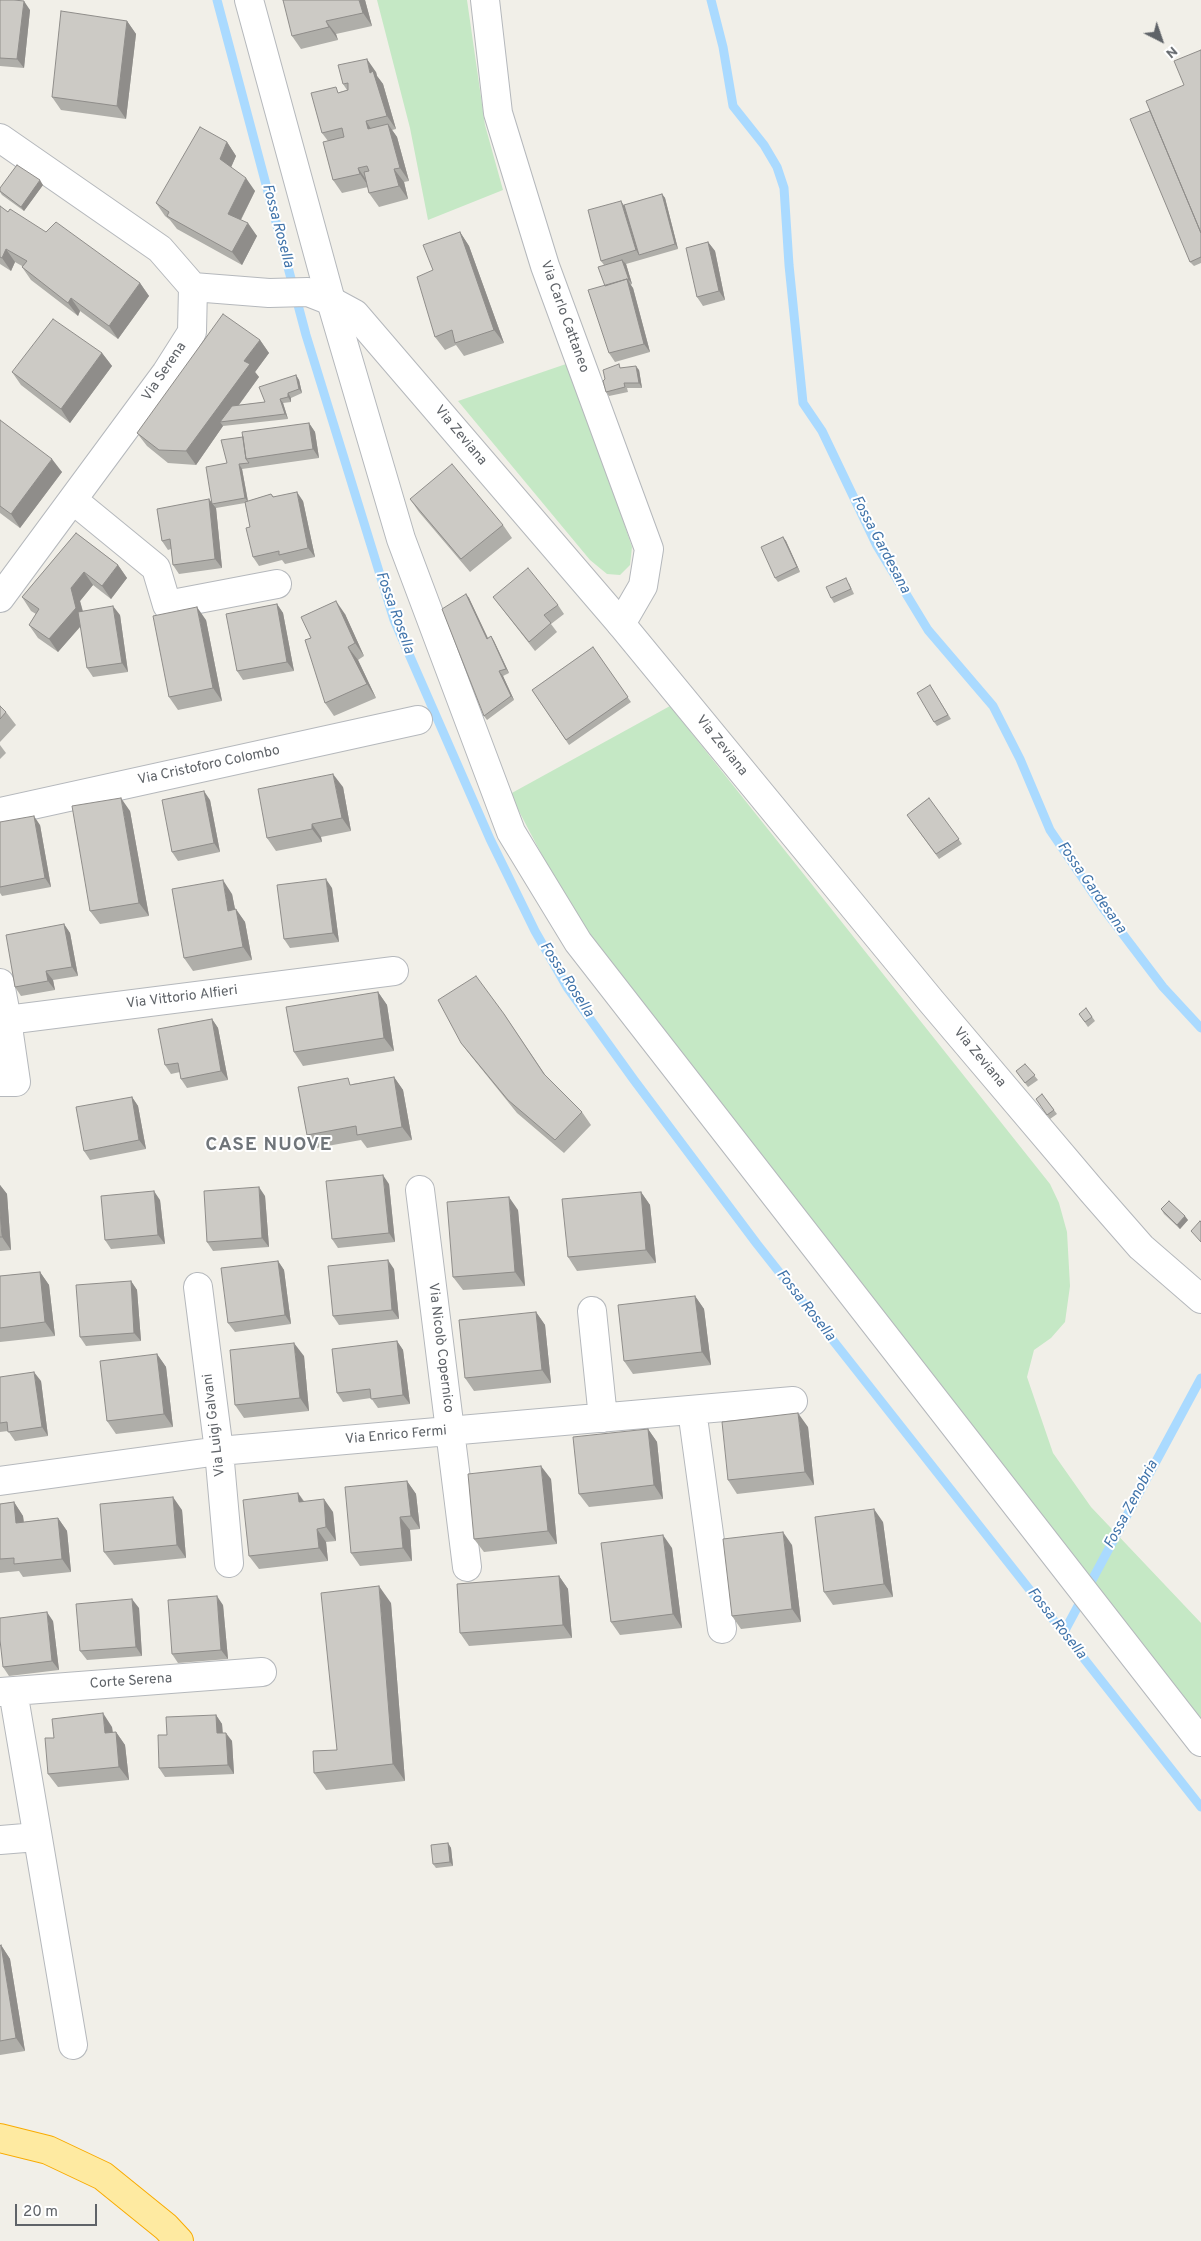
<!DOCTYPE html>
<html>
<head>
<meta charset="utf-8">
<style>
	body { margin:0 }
	#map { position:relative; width:1201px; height:2241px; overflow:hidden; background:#f1efe8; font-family:Overpass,sans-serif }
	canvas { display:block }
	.north { position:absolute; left:1136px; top:15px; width:50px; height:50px; -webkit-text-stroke:4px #fff; paint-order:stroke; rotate:139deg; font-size:14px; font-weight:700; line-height:20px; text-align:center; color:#5f6368 }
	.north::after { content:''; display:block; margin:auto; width:18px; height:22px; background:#5f6368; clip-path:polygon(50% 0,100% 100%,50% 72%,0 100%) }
	.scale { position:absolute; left:15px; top:2204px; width:82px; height:22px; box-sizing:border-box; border:2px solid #5f6368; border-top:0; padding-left:6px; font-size:15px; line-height:18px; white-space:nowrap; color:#5f6368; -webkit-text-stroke:4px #fff; paint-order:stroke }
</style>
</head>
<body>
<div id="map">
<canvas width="1201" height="2241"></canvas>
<div class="north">N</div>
<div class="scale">20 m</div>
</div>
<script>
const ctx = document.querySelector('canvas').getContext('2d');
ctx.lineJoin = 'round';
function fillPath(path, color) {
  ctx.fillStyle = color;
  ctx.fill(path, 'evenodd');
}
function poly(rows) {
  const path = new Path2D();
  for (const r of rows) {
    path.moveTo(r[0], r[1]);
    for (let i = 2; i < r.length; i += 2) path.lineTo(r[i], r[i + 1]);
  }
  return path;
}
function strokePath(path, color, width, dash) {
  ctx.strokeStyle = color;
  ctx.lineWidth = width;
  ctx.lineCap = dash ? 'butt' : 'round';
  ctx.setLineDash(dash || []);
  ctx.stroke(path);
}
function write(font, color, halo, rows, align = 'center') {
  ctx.font = font + ' Overpass,sans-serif';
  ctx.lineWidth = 4;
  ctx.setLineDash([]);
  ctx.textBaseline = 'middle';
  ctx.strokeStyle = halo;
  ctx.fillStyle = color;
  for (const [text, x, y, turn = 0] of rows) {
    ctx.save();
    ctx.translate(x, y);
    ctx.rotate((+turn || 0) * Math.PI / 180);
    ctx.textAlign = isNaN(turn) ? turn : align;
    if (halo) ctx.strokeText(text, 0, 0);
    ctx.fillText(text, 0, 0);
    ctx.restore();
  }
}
fillPath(poly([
	[377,0,467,0,485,125,503,190,428,220,410,128],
	[566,364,607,473,632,547,630,565,620,575,607,574,590,560,458,401],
	[670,706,1050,1184,1059,1203,1067,1232,1070,1286,1065,1322,1051,1338,1034,1350,1027,1377,1053,1453,1091,1507,1201,1623,1201,1731,579,926,510,794]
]), '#c5e8c5');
strokePath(poly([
	[217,0,306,335,394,620,490,839,535,931,567,987,634,1080,757,1244,1201,1807],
	[711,0,723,47,733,106,764,145,777,167,784,188,789,265,803,403,822,431,877,546,928,630,993,706,1020,759,1050,830,1103,908,1163,987,1201,1028],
	[1064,1632,1201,1378]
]), '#aadaff', 9);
const minor = poly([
	[249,0,331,301,401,539,511,832,578,942,1201,1742],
	[485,0,498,113,545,266,649,549,643,586,621,624],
	[73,500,156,568,167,605,277,584],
	[0,812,418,720],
	[0,983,7,1020,394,971],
	[0,1082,16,1082,7,1020],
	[420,1190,467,1567],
	[198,1287,219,1451,229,1563],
	[592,1311,603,1418],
	[692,1410,722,1629],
	[0,1481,219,1451,793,1401],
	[13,1691,73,2045],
	[0,1692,262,1672],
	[0,1840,37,1837]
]);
const tertiary = poly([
	[0,138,160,249,193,287,192,332,166,373,0,598],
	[193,287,269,293,308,292,331,301,355,314,621,624,931,1001,1092,1191,1141,1247,1201,1299]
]);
const trunk = poly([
	[0,2138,48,2150,103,2176,166,2227,179,2241]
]);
strokePath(minor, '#b5b8bc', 30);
strokePath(tertiary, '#b5b8bc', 30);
strokePath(trunk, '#f9ab00', 30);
strokePath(minor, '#fff', 28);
strokePath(tertiary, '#fff', 28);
strokePath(trunk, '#feeaa1', 28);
fillPath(poly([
	[0,0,30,10,24,68,0,66],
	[365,0,372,26,336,34,338,40,301,49,292,36],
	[127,21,136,34,126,119,61,110,52,97],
	[1201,50,1201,263,1194,266,1190,262,1184,85],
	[376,72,377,76,383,84,396,129,392,130,397,137,409,181,404,182,408,199,379,207,369,193,368,187,342,193,333,180,328,141,322,133,340,92,347,90,343,84],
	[227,142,236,156,231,167,255,191,241,220,257,236,242,265,177,229,170,220,165,216,156,203],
	[43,185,24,211,2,195,0,192,0,188],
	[662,194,665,198,678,249,626,264,632,284,630,285,633,288,650,352,615,362,609,353,605,286,604,265,601,261,624,205],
	[0,206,8,212,140,283,149,296,118,339,80,311,78,316,31,280,22,267,22,266,15,262,11,271,0,264],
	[460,232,469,246,504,343,464,356,456,345,445,350,435,337,433,270],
	[708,242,715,251,725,300,703,306,697,297],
	[260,340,269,353,255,372,259,377,239,405,265,402,296,375,299,380,302,393,291,398,291,402,283,403,288,419,223,426,196,465,168,463,147,446,137,433],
	[102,353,112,366,70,423,21,385,12,372],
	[620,368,639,370,642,388,627,388,628,392,609,396,606,392],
	[0,420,62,472,20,528,0,513],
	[309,423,315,432,319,458,242,469,248,501,271,494,274,497,303,501,315,557,285,564,282,560,259,566,253,557,250,527,245,503,216,508,212,504,227,463,243,437],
	[209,499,216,508,222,568,179,574,173,565,171,549,168,550,162,541],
	[410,499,503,525,512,538,470,572,419,512],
	[76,533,118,565,127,578,111,599,93,585,80,601,83,611,120,615,128,672,93,677,87,668,81,626,58,652,38,638,29,625,36,614,31,611,22,597],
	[783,537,786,541,800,572,778,582,775,578],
	[849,583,854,594,834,603,831,598],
	[466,594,469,598,488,638,491,636,494,641,509,673,503,676,514,700,487,720,484,716],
	[493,597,558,605,564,614,551,624,557,632,535,651],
	[277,604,283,613,294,671,243,680,237,671],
	[345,614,364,656,358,660,376,698,334,716,325,703,311,638],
	[206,620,222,701,178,710,169,697],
	[593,647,631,702,569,745,532,690],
	[930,685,951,719,937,726,934,722],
	[0,706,6,712,16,725,0,742],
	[0,745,6,753,0,759],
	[343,787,351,831,321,837,322,842,276,851,267,838],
	[929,798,962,844,939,859,907,815],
	[210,800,220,852,178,861,172,852],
	[130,811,149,916,100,924,90,911],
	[0,822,40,825,51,887,2,896,0,893],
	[332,888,339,942,290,948,284,939],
	[232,894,235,909,245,922,252,960,193,971,184,958],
	[64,924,70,933,78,976,53,980,55,990,21,996,15,987],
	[378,992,387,1005,394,1051,303,1066,294,1052],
	[1086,1008,1095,1021,1088,1027,1079,1014],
	[504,1014,546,1076,582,1112,591,1125,564,1153,517,1113,471,1056,461,1043],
	[212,1019,218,1028,228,1080,187,1088,181,1079,180,1072,171,1074,165,1065],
	[1025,1064,1038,1080,1028,1087,1016,1071],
	[394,1077,403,1090,412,1140,367,1148,361,1140,316,1148,307,1135,353,1084],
	[1042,1094,1057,1114,1050,1119,1036,1099],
	[132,1097,138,1106,146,1149,90,1160,84,1151],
	[389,1184,395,1242,338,1248,332,1239],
	[0,1185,7,1194,11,1250,0,1251],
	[641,1192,650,1205,656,1263,577,1271,568,1257],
	[265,1196,269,1247,213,1251,207,1242],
	[160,1200,165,1244,111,1249,105,1240],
	[1161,1209,1188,1220,1180,1229,1164,1214],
	[518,1210,525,1286,463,1290,453,1277],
	[278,1261,284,1270,291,1324,235,1332,228,1323],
	[394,1269,399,1319,339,1325,333,1316],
	[40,1272,49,1285,55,1336,0,1342,0,1276],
	[131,1281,137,1290,141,1341,86,1346,80,1337],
	[695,1296,704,1309,711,1365,633,1374,624,1361],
	[536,1312,545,1325,551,1383,474,1391,465,1378],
	[397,1341,403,1350,410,1404,378,1408,371,1398,343,1402,337,1393],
	[157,1354,166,1367,173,1427,116,1434,107,1421],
	[304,1356,309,1411,244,1418,235,1405],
	[0,1377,41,1381,48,1436,15,1441,8,1431,0,1432],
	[808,1427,814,1485,737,1494,728,1480],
	[648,1429,657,1442,663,1499,589,1507,579,1494],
	[551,1479,557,1544,484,1552,474,1539],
	[407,1481,416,1494,420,1529,410,1530,412,1561,360,1566,351,1553],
	[298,1493,304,1501,333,1512,336,1541,326,1542,328,1561,259,1569,249,1556],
	[14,1502,23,1516,24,1522,58,1518,67,1531,71,1572,23,1577,19,1571,0,1573,0,1504],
	[182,1510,186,1558,114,1565,104,1552],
	[883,1522,893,1597,833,1605,824,1592],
	[792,1545,801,1622,741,1629,732,1616],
	[672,1548,682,1628,620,1635,611,1622],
	[559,1576,568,1589,572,1638,469,1646,460,1633],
	[391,1603,405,1781,326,1790,314,1773,337,1750],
	[223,1605,228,1659,178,1663,172,1654],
	[139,1608,142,1656,87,1660,80,1651],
	[53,1621,59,1670,9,1676,3,1667],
	[216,1715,222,1724,223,1733,232,1741,234,1774,165,1777,159,1768,167,1735],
	[112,1727,113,1733,116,1732,125,1745,129,1780,58,1787,48,1774,54,1738],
	[448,1843,451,1848,453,1866,436,1868,433,1864],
	[1,1945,10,1959,25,2051,0,2055,0,1946]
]), '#afaea9');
fillPath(poly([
	[359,0,365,0,372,26,363,13],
	[24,1,30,10,24,68,17,59],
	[127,21,136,34,126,119,117,106],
	[326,21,336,34,338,40,329,27],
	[367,59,376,72,377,76,383,84,396,129,387,116,370,73],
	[366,121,375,135,368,129],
	[388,124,397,137,409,181,400,168],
	[227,142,236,156,229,172,220,159],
	[358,168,367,181,369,187,360,174],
	[394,169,404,182,408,199,399,186],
	[246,178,255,191,237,227,228,214],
	[40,180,43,185,24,211,21,207],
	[662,194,665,198,678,249,675,244],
	[621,201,627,210,639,255,636,250],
	[248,223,257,236,242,265,232,252],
	[460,232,469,246,504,343,494,330],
	[708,242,715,251,725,300,719,291],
	[6,249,15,262,11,271,2,258],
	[622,260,626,264,632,284,629,280],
	[627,279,633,288,650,352,644,344],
	[140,283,149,296,118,339,109,326],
	[71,298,80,311,78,316,68,303],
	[260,340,269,353,255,372,259,377,227,421,220,422,223,426,196,465,186,451,244,361],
	[102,353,112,366,70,423,61,409],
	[636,366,639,370,642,388,639,383],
	[296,375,299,380,302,393,299,389],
	[288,393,291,398,291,402,288,397],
	[280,399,283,403,288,419,285,414],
	[309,423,315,432,319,458,313,449],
	[52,459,62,472,20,528,11,514],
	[239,464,242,469,248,502,245,498],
	[297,492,303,501,315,557,308,548],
	[209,499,216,508,222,568,215,559],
	[783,537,786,541,800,572,797,567],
	[118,565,127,578,111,599,102,586],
	[84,572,93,585,80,601,85,621,58,652,49,639,71,588],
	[466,594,469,598,490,643,487,639],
	[336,601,345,614,364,656,355,643],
	[277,604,283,613,294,671,287,662],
	[113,606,120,615,128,672,122,663],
	[197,607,206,620,222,701,213,688],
	[491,636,494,641,509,673,506,669],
	[348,647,358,660,376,698,367,684],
	[499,671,503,676,514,700,511,696],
	[333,774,343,787,351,831,342,818],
	[204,791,210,800,220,852,214,843],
	[121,798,130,811,149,916,139,903],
	[34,816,40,825,51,887,45,878],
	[312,824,321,837,322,842,312,829],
	[326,879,332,888,339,942,333,933],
	[223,880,232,894,238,924,228,911],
	[236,909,245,922,252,960,243,947],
	[64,924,70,933,78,976,72,967],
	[46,971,53,980,55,990,48,981],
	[378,992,387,1005,394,1051,384,1038],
	[212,1019,218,1028,228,1080,221,1071],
	[394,1077,403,1090,412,1140,402,1127],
	[132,1097,138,1106,146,1149,139,1140],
	[383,1175,389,1184,395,1242,389,1233],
	[0,1185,7,1194,11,1250,2,1237,0,1211],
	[259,1187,265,1196,269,1247,262,1238],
	[154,1191,160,1200,165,1244,158,1235],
	[641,1192,650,1205,656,1263,646,1250],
	[509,1197,518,1210,525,1286,515,1272],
	[1185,1216,1188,1220,1180,1229,1177,1225],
	[388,1260,394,1269,399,1319,392,1310],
	[278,1261,284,1270,291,1324,285,1315],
	[40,1272,49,1285,55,1336,45,1322],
	[131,1281,137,1290,141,1341,134,1333],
	[695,1296,704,1309,711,1365,702,1352],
	[536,1312,545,1325,551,1383,542,1370],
	[397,1341,403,1350,410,1404,403,1395],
	[294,1343,304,1356,309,1411,300,1398],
	[157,1354,166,1367,173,1427,164,1414],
	[34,1372,41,1381,48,1436,42,1427],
	[798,1413,808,1427,814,1485,805,1472],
	[648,1429,657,1442,663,1499,654,1485],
	[541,1466,551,1479,557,1544,548,1531],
	[407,1481,416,1494,420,1529,411,1516],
	[298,1493,307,1507,299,1502],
	[173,1497,182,1510,186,1558,177,1545],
	[324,1499,333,1512,336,1541,326,1527],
	[14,1502,23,1516,25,1536,16,1523],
	[874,1509,883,1522,893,1597,884,1584],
	[400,1517,410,1530,412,1561,403,1548],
	[58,1518,67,1531,71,1572,62,1559],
	[317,1529,326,1542,328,1561,319,1548],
	[783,1532,792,1545,801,1622,792,1609],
	[663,1535,672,1548,682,1628,673,1614],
	[559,1576,568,1589,572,1638,563,1625],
	[379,1586,391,1603,405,1781,393,1764],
	[217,1596,223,1605,228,1659,221,1650],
	[132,1599,139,1608,142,1656,136,1647],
	[47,1612,53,1621,59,1670,52,1661],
	[103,1713,112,1727,114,1746,105,1733],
	[216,1715,222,1724,223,1742,217,1733],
	[116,1732,125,1745,129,1780,119,1767],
	[226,1733,232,1741,234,1774,228,1765],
	[448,1843,451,1848,453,1866,450,1862],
	[1,1945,10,1959,25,2051,16,2038]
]), '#8f8d8a');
const building = poly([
	[0,0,14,0,24,1,17,59,0,58,0,0],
	[283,0,359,0,363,13,326,21,329,27,292,36,283,0],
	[61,11,127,21,117,106,52,97,61,11],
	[1201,50,1201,233,1146,101,1184,85,1174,61,1201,50],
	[367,59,370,73,373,71,387,116,366,121,368,129,388,124,400,168,394,169,399,186,369,193,364,172,369,171,367,166,358,168,360,174,333,180,323,142,344,137,342,128,322,133,311,93,336,87,338,93,348,90,348,83,343,84,338,65,367,59],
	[1150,111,1201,233,1201,257,1190,262,1130,119,1150,111],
	[200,127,227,142,220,159,246,178,228,214,248,223,232,252,167,216,169,212,156,203,200,127],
	[17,165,40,180,21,207,0,191,0,188,17,165],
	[662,194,675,244,639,255,624,205,662,194],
	[621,201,636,250,601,261,588,210,621,201],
	[0,206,8,212,10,209,46,232,56,222,140,283,109,326,71,298,68,303,22,267,27,261,6,249,2,258,0,257,0,206],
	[460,232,494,330,455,343,452,330,435,337,417,277,433,270,423,245,460,232],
	[708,242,719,291,697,297,686,248,708,242],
	[622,260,629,280,627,280,627,279,605,286,598,267,622,260],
	[627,279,644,344,609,353,588,290,627,279],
	[223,314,260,340,244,361,250,364,186,451,159,450,137,433,223,314],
	[53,319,102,353,61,409,12,372,53,319],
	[619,364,620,368,636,366,639,383,624,383,625,387,606,392,603,381,605,379,603,370,619,364],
	[296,375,299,389,288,393,288,397,280,399,285,414,220,422,232,406,265,402,259,387,296,375],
	[0,420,52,459,11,514,0,506,0,420],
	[309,423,313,449,246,459,242,432,309,423],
	[243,437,246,459,249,463,239,464,245,498,212,504,206,467,227,463,221,440,243,437],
	[452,464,503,525,461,559,410,499,452,464],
	[297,492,308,548,279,555,279,551,253,557,246,528,250,527,245,502,271,494,273,497,297,492],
	[209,499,215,559,173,565,170,539,162,541,157,509,209,499],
	[76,533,118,565,102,586,84,572,71,588,76,608,49,639,29,625,39,609,22,597,76,533],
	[783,537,797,567,775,578,761,547,783,537],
	[528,568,558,605,544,615,551,623,529,642,493,597,528,568],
	[846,578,851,589,831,598,826,587,846,578],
	[466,594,487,639,491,636,506,669,499,671,511,696,484,716,442,609,466,594],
	[336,601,355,643,348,647,367,684,325,703,305,640,311,638,301,617,336,601],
	[277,604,287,662,237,671,226,614,277,604],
	[113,606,122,663,87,668,78,612,113,606],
	[197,607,213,688,169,697,153,616,197,607],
	[593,647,628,697,566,740,532,690,593,647],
	[930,685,948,715,934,722,917,693,930,685],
	[0,706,6,712,0,719,0,706],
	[333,774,342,818,312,824,312,829,267,838,258,789,333,774],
	[204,791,214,843,172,852,162,800,204,791],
	[121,798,139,903,90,911,72,806,121,798],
	[929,798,959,839,936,854,907,815,929,798],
	[34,816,45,878,0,887,0,822,34,816],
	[326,879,333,933,284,939,277,885,326,879],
	[223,880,228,911,236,909,243,947,184,958,172,889,223,880],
	[64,924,72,967,46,971,48,981,15,987,6,935,64,924],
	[476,976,504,1014,544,1074,582,1112,555,1140,508,1100,461,1043,438,1000,476,976],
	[378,992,384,1038,294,1052,286,1007,378,992],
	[1086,1008,1092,1017,1085,1022,1079,1014,1086,1008],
	[212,1019,221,1071,181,1079,178,1063,165,1065,158,1029,212,1019],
	[1025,1064,1035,1075,1025,1083,1016,1071,1025,1064],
	[394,1077,402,1127,357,1135,356,1126,307,1135,298,1087,348,1078,350,1085,394,1077],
	[1042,1094,1054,1110,1047,1115,1036,1099,1042,1094],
	[132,1097,139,1140,84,1151,76,1107,132,1097],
	[383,1175,389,1233,332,1239,326,1181,383,1175],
	[259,1187,262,1238,207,1242,204,1191,259,1187],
	[154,1191,158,1235,105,1240,101,1196,154,1191],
	[641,1192,646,1250,568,1257,562,1199,641,1192],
	[509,1197,515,1272,453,1277,447,1202,509,1197],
	[1169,1201,1185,1216,1177,1225,1161,1209,1169,1201],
	[0,1211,2,1237,0,1237,0,1211],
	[1200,1221,1201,1222,1201,1242,1191,1231,1200,1221],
	[388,1260,392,1310,333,1316,328,1266,388,1260],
	[278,1261,285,1315,228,1323,221,1268,278,1261],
	[40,1272,45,1322,0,1328,0,1276,40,1272],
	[131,1281,134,1333,80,1337,76,1285,131,1281],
	[695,1296,702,1352,624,1361,618,1305,695,1296],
	[536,1312,542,1370,465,1378,459,1320,536,1312],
	[397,1341,403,1395,371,1399,370,1389,337,1393,332,1349,397,1341],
	[294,1343,300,1398,235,1405,230,1350,294,1343],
	[157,1354,164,1414,107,1421,100,1361,157,1354],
	[34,1372,42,1427,8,1432,7,1422,0,1423,0,1377,34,1372],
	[798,1413,805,1472,728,1480,722,1422,798,1413],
	[648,1429,654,1485,579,1494,573,1437,648,1429],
	[541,1466,548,1531,474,1539,468,1474,541,1466],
	[407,1481,411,1516,400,1517,403,1548,351,1553,345,1487,407,1481],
	[298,1493,299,1502,324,1499,326,1527,317,1529,319,1548,249,1556,243,1500,298,1493],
	[173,1497,177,1545,104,1552,100,1504,173,1497],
	[14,1502,16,1523,58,1518,62,1559,14,1564,14,1558,0,1559,0,1504,14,1502],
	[874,1509,884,1584,824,1592,815,1517,874,1509],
	[783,1532,792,1609,732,1616,723,1539,783,1532],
	[663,1535,673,1614,611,1622,601,1543,663,1535],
	[559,1576,563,1625,460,1633,457,1584,559,1576],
	[379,1586,393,1764,314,1773,313,1751,337,1750,321,1593,379,1586],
	[217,1596,221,1650,172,1654,168,1600,217,1596],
	[132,1599,136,1647,80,1651,76,1604,132,1599],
	[47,1612,52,1661,3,1667,0,1640,0,1618,47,1612],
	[103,1713,105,1733,116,1732,119,1767,48,1774,45,1738,54,1738,52,1719,103,1713],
	[216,1715,217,1733,226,1733,228,1765,159,1768,158,1735,167,1735,166,1717,216,1715],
	[448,1843,450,1862,433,1864,431,1845,448,1843],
	[1,1945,16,2038,0,2041,0,1946,1,1945]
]);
fillPath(building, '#cccac5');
strokePath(building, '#8f8d8a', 1);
write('14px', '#5f6368', '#fff', [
	["Via Carlo Cattaneo",564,317,70],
	["Via Serena",165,372,-56],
	["Via Zeviana",460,436,50],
	["Via Zeviana",721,746,51],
	["Via Cristoforo Colombo",209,766,-12],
	["Via Vittorio Alfieri",182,998,-7],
	["Via Zeviana",979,1058,50],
	["Via Nicolò Copernico",440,1348,83],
	["Via Luigi Galvani",215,1425,-97],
	["Via Enrico Fermi",396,1436,-5],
	["Corte Serena",131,1682,-4]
]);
write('italic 15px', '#4174aa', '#fff', [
	["Fossa Rosella",277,226,75],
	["Fossa Gardesana",880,545,62],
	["Fossa Rosella",394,613,70],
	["Fossa Gardesana",1091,888,55],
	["Fossa Rosella",566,980,57],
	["Fossa Rosella",805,1306,52],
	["Fossa Zenobria",1132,1505,-62],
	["Fossa Rosella",1056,1624,52]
]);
ctx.letterSpacing = '1px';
write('bold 19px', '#70757a', '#fff', [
	["CASE NUOVE",269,1146]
]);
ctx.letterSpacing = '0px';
</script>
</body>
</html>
